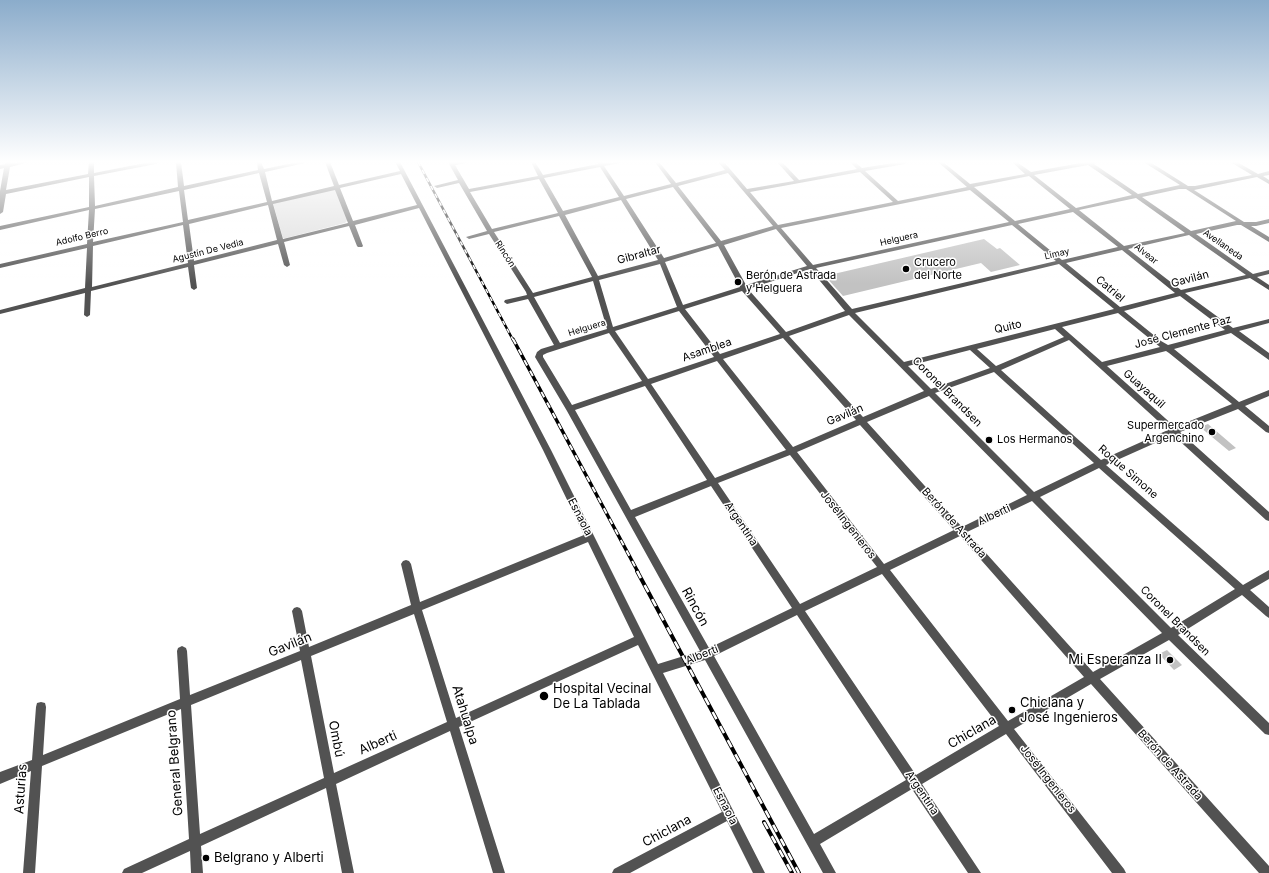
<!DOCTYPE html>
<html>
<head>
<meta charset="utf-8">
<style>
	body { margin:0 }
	canvas { display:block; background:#fff }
</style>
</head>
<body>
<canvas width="1269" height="873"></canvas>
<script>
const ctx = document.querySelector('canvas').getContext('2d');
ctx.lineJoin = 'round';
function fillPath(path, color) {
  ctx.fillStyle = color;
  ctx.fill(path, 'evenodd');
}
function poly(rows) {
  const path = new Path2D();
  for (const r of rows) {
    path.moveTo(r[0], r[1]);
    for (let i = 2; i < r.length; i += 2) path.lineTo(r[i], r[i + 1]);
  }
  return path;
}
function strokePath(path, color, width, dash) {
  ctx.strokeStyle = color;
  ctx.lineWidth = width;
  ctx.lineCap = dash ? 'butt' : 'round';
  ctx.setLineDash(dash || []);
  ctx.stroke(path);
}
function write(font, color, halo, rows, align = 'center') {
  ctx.font = font + ' Inter,sans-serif';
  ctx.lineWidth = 3;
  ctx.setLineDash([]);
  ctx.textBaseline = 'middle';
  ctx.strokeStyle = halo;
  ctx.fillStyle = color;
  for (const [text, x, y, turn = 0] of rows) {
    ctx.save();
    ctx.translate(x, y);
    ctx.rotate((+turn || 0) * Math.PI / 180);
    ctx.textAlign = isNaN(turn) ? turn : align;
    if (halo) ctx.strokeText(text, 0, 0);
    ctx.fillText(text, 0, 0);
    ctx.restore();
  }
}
fillPath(poly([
	[335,188,348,220,345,223,286,238,283,238,273,203]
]), '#d9d9d9');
fillPath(poly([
	[984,239,997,249,1000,248,1020,265,991,272,981,263,843,296,825,276],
	[1208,424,1236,448,1229,451,1200,427],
	[1167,650,1182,665,1174,670,1159,654]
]), '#c2c2c2');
fillPath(poly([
	[6,162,10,162,11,163,20,162,29,162,10,167,6,190,88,174,89,162,94,162,94,173,150,162,159,162,156,164,94,176,95,206,178,187,176,162,181,162,184,186,258,170,257,162,261,162,264,169,298,162,305,162,305,163,265,172,272,201,334,186,325,162,330,162,339,185,400,171,395,162,400,162,551,450,658,664,700,651,567,411,535,357,537,352,541,349,554,345,528,299,507,304,504,302,505,300,527,295,526,292,489,234,469,239,466,237,487,231,459,183,437,188,434,186,458,180,448,162,466,162,466,163,455,165,469,189,538,176,531,162,535,162,543,175,598,164,597,162,601,162,603,163,620,162,620,163,604,166,624,196,671,184,655,162,659,162,676,183,725,170,718,162,724,162,747,189,794,181,777,162,782,162,799,180,857,169,850,162,855,162,862,168,899,162,907,162,905,164,865,171,898,201,967,187,938,162,943,162,970,184,1025,174,1012,162,1017,162,1031,172,1086,162,1096,162,1094,164,1138,194,1180,185,1145,163,1145,162,1150,162,1188,186,1195,186,1252,175,1232,163,1232,162,1237,162,1258,174,1269,171,1269,175,1263,176,1269,180,1269,184,1257,177,1194,190,1244,222,1256,222,1269,219,1269,223,1256,226,1251,226,1269,237,1269,242,1241,225,1237,225,1196,234,1253,274,1269,270,1269,274,1257,277,1269,285,1269,290,1250,278,1185,293,1233,328,1269,319,1269,323,1239,331,1269,353,1269,360,1231,333,1174,349,1239,402,1269,390,1269,396,1245,406,1269,426,1269,433,1266,432,1238,409,1180,432,1269,512,1269,521,1266,520,1173,435,1106,465,1243,585,1269,570,1269,579,1250,590,1269,607,1269,618,1266,616,1242,595,1178,635,1269,723,1269,735,1265,734,1169,640,1100,679,1269,866,1269,873,1259,873,1091,684,1014,729,1124,869,1126,873,1112,873,1006,734,922,784,981,873,968,873,912,789,820,844,836,873,823,873,705,660,663,673,765,873,753,873,727,821,630,873,612,873,614,869,722,812,638,645,459,727,505,873,493,873,450,731,336,784,354,873,342,873,326,788,201,846,203,873,191,873,190,851,142,873,122,873,124,869,189,839,181,709,42,766,35,873,23,873,31,771,0,784,0,772,32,760,36,707,37,703,41,702,45,703,46,707,43,755,180,699,177,651,178,648,182,646,186,648,187,651,190,695,300,651,292,611,294,608,297,607,300,608,302,611,309,647,411,605,401,564,403,561,406,560,409,561,411,564,420,602,584,535,543,450,419,208,355,225,363,246,362,247,358,247,357,246,349,226,284,242,290,265,287,267,284,265,278,244,194,265,197,288,194,290,191,288,188,267,91,291,90,315,87,317,84,315,85,293,0,314,0,310,85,288,87,248,0,268,0,264,87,244,89,210,0,230,0,226,89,207,89,177,6,194,3,212,0,214,0,191,4,168,0,169,0,165,5,164,6,162],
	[1088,165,1132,195,1076,208,1034,175,1088,165],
	[600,167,619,197,563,211,544,178,600,167],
	[860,172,893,202,778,225,750,192,860,172],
	[259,173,267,202,188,220,184,190,259,173],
	[728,173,773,226,721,241,678,186,728,173],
	[401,174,417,205,353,221,340,188,401,174],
	[1029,176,1070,209,1015,221,974,187,1029,176],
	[539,179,558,213,492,229,470,192,539,179],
	[673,187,716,243,664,258,626,199,673,187],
	[1179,189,1186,189,1236,221,1191,231,1142,197,1179,189],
	[335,190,348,223,283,239,273,204,335,190],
	[970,190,1009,222,813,265,781,228,970,190],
	[179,191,183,222,93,242,95,209,179,191],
	[1136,198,1185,233,1124,246,1079,210,1136,198],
	[621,200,658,260,598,276,565,215,621,200],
	[268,205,277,240,194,261,189,224,268,205],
	[1073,212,1118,247,1062,260,1018,224,1073,212],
	[559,216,592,277,533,293,494,232,559,216],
	[183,225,188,263,92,287,93,246,183,225],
	[1012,225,1056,261,852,309,816,268,1012,225],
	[776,229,807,266,746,285,724,245,776,229],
	[1189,235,1246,275,1181,290,1128,249,1189,235],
	[718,246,740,287,683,305,665,262,718,246],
	[1122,250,1175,293,1120,307,1066,263,1122,250],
	[660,264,677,307,613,327,599,280,660,264],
	[1059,264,1114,309,904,362,855,313,1059,264],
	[810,269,845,311,786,332,748,289,810,269],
	[593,281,607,329,560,343,534,297,593,281],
	[742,291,780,334,720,354,685,309,742,291],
	[1180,296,1225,330,1168,345,1161,341,1124,311,1180,296],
	[679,311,714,357,648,379,615,331,679,311],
	[1118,313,1160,347,1102,362,1062,327,1118,313],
	[849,315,924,391,863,417,789,336,849,315],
	[1055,329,1064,337,996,366,977,349,1055,329],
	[609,333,642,381,572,405,543,357,543,355,547,353,609,333],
	[783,338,856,420,793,447,723,359,783,338],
	[1069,340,1168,430,1101,460,1001,370,1069,340],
	[970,350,990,368,931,389,908,366,970,350],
	[1166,351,1169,353,1232,404,1175,427,1107,366,1166,351],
	[717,361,786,450,715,478,651,384,717,361],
	[994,372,1094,463,1034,492,935,393,994,372],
	[645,386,707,480,631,510,575,410,645,386],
	[929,396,1027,495,962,527,867,422,929,396],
	[860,425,954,530,884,564,797,452,860,425],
	[790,455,877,567,800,604,718,483,790,455],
	[1099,468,1235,589,1171,628,1040,497,1099,468],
	[711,486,792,608,709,648,635,517,711,486],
	[1032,501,1162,633,1093,672,967,532,1032,501],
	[960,536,1084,677,1008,721,890,570,960,536],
	[588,542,634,637,456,718,422,610,588,542],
	[882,574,999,726,916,775,805,611,882,574],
	[414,614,447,722,334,773,311,656,414,614],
	[797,615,906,780,814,834,714,656,797,615],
	[301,660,324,778,200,834,191,705,301,660]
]), '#525252');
const railFar2 = poly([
	[418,162,513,340]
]);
const railFar1 = poly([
	[513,339,638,572]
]);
const rail = poly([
	[637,571,799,873],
	[764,822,792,873]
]);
strokePath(railFar2, '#000', 2.5);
strokePath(railFar1, '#000', 3.5);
strokePath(rail, '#000', 4);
strokePath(railFar2, '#fff', 1.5, [4.5]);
strokePath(railFar1, '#fff', 2, [6]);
strokePath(rail, '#fff', 2.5, [8]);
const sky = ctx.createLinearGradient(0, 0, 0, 284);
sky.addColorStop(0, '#8baccb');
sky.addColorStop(0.57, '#fff');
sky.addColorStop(1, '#ffffff00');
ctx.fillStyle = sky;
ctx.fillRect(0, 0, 1269, 284);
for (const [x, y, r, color] of [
	[906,269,4,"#000"],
	[738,282,4,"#000"],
	[1212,432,4,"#000"],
	[989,440,4,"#000"],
	[1170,660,4,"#000"],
	[544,696,5,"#000"],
	[1012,710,4,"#000"],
	[206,858,4,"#000"]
]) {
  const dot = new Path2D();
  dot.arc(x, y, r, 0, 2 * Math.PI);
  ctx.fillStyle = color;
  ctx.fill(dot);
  strokePath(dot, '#fff', 1.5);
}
write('9px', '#000', '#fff', [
	["Adolfo Berro",82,237,-13],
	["Helguera",899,239,-13],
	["Avellaneda",1223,245,35],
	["Agustín De Vedia",208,251,-14],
	["Rincón",505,254,57],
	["Limay",1057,254,-13],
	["Alvear",1146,254,38],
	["Helguera",587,328,-17]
]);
write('11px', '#000', '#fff', [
	["Gibraltar",639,255,-15],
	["Gavilán",1190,279,-15],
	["Catriel",1110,289,40],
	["Quito",1008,327,-13],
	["José Clemente Paz",1183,332,-15],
	["Asamblea",707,350,-19],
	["Guayaquil",1144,389,42],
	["Coronel Brandsen",947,392,45],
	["Gavilán",845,415,-23],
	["Roque Simone",1128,472,41],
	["Alberti",994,515,-25],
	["Esnaola",580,517,63],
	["Berón de Astrada",954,523,48],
	["Argentina",741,524,56],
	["José Ingenieros",848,525,52],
	["Coronel Brandsen",1175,621,45],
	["Alberti",702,655,-22],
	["Berón de Astrada",1170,765,48],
	["José Ingenieros",1048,779,52],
	["Argentina",922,793,56],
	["Esnaola",725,806,63]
]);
write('11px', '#000', '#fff', [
	["Crucero",914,263],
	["del Norte",914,276],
	["Berón de Astrada",746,276],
	["y Helguera",746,289],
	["Supermercado",1204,426,"right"],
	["Argenchino",1204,439,"right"],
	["Los Hermanos",997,440]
], 'left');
write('13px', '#000', '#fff', [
	["Rincón",695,607,61],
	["Gavilán",290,645,-22],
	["Atahualpa",465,715,73],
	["Chiclana",972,732,-30],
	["Ombú",336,739,79],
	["Alberti",378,743,-24],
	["General Belgrano",175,763,-94],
	["Asturias",21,789,-86],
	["Chiclana",667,831,-28]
]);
write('13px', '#000', '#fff', [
	["Mi Esperanza II",1162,660,"right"],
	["Hospital Vecinal",553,689],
	["De La Tablada",553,704],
	["Chiclana y",1020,703],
	["José Ingenieros",1020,718],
	["Belgrano y Alberti",214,858]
], 'left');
</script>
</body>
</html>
